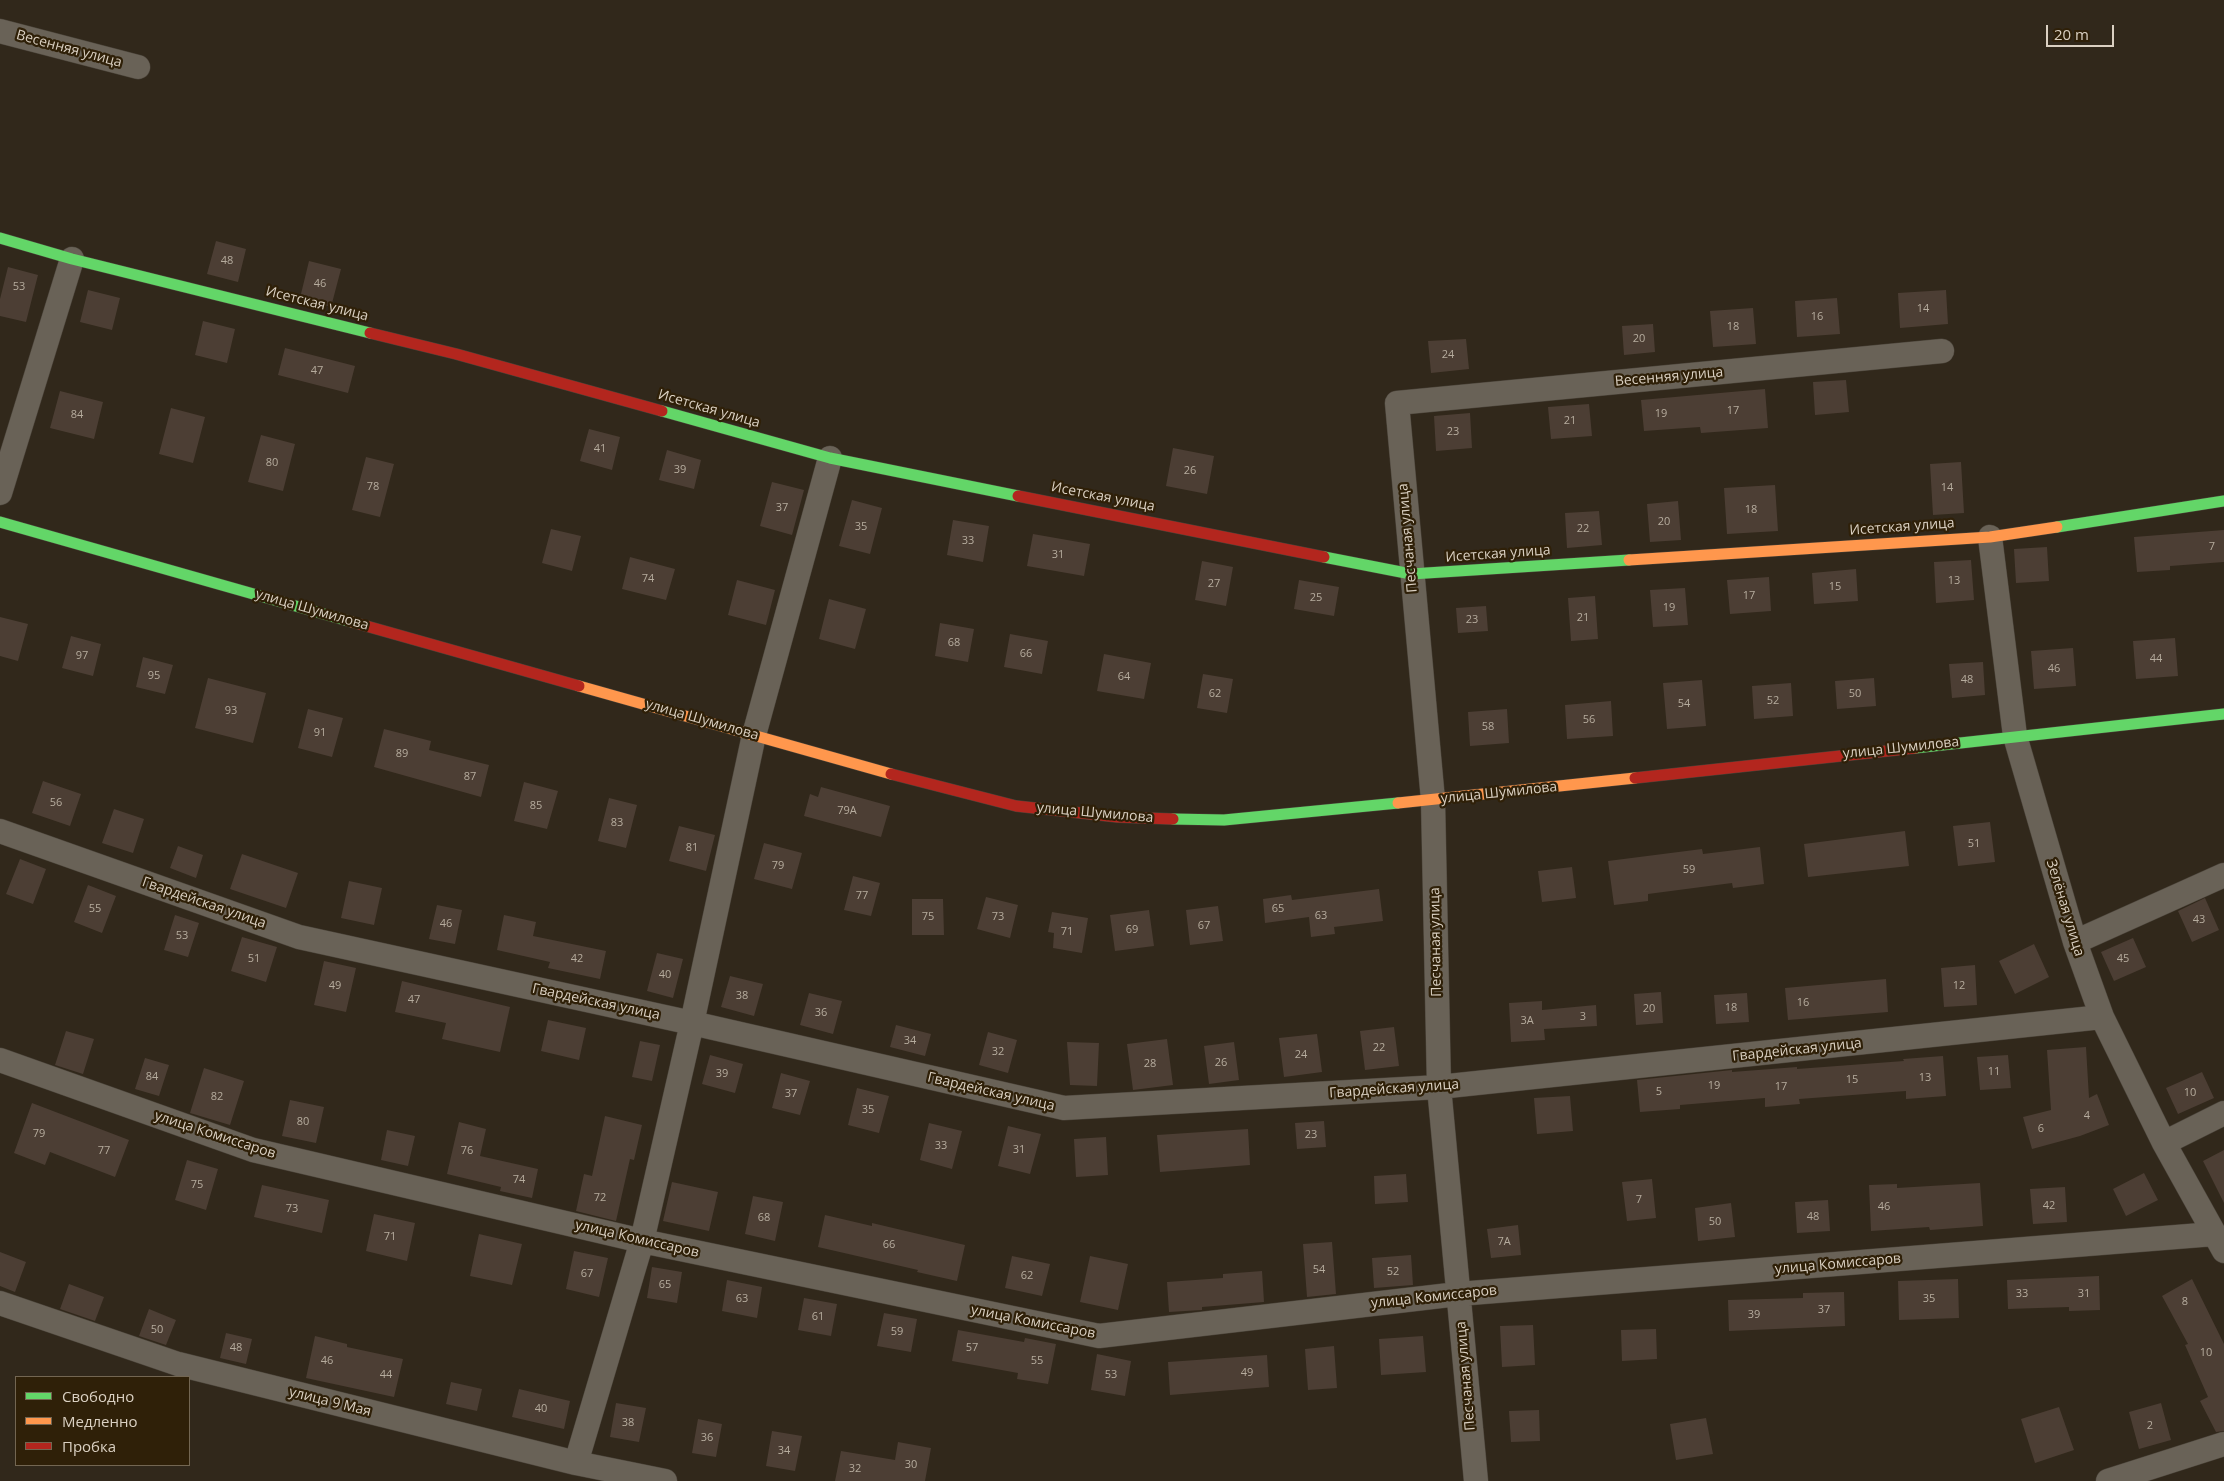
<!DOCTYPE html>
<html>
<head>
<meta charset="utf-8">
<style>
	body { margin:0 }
	#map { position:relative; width:2224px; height:1481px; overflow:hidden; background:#31281b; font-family:"Open Sans",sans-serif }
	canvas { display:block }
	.legend { position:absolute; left:15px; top:1376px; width:175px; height:90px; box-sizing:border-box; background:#2f2008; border:1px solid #736652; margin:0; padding:6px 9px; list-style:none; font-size:15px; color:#dad0c2 }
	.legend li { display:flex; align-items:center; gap:10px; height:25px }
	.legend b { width:25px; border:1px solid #736652 }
	.scale { position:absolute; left:2046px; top:25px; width:68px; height:22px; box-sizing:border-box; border:2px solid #dad0c2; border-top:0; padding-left:6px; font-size:15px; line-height:18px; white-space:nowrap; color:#dad0c2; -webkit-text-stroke:4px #2f2008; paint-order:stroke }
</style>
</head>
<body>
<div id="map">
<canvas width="2224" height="1481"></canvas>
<ul class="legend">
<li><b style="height:6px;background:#63d668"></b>Свободно</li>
<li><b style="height:6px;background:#ff974d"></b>Медленно</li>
<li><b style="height:6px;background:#b3261e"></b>Пробка</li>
</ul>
<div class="scale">20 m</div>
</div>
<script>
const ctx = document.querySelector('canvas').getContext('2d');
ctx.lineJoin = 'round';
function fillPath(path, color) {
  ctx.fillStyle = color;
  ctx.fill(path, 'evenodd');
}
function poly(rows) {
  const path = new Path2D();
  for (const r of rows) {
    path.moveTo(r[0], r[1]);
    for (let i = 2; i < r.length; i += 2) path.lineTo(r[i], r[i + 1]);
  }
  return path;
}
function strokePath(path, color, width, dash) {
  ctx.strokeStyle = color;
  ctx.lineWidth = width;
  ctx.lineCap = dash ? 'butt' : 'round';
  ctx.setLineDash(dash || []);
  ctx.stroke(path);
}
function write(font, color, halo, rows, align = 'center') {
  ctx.font = font + ' "Open Sans",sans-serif';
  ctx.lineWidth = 4.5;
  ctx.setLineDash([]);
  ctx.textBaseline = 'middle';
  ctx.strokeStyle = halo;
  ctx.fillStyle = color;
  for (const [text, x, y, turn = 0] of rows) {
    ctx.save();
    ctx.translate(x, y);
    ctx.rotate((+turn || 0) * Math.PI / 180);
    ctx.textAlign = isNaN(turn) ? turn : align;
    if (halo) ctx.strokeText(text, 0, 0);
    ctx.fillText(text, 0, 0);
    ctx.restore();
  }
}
fillPath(poly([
	[216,241,246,249,238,282,207,274],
	[309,261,341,269,331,307,300,298],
	[8,267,38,275,26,322,0,316,0,299],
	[88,290,120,298,112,330,80,322],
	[1946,290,1948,324,1900,328,1898,293],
	[1837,298,1840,334,1797,337,1795,301],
	[1753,308,1756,344,1713,347,1710,311],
	[203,321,235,329,227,363,195,355],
	[1653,324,1655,352,1624,355,1622,326],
	[1466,339,1469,369,1431,373,1428,341],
	[285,348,355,366,348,393,278,375],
	[1846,380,1849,412,1815,415,1813,382],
	[1765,389,1768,428,1701,433,1700,427,1644,431,1641,400],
	[60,391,103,402,94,439,50,428],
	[1589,404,1592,436,1551,439,1548,407],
	[171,408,205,417,193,463,159,454],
	[1470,413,1472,448,1436,451,1434,416],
	[589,429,620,437,612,470,580,461],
	[261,435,295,444,283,491,248,482],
	[1173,448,1214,456,1207,494,1166,486],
	[667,450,701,460,694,489,659,480],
	[366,457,394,464,380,517,352,510],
	[1961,462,1964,513,1933,515,1930,464],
	[772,482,804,490,792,535,760,526],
	[1775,485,1778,531,1727,534,1724,488],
	[852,500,882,508,870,554,839,546],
	[1678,501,1681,540,1650,542,1647,504],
	[1599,511,1602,545,1567,548,1565,513],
	[953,520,989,526,983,562,947,555],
	[551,529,581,536,572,571,542,563],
	[2224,530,2224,562,2170,566,2170,570,2137,572,2134,537],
	[1033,534,1090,544,1084,576,1027,566],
	[2047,547,2049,581,2016,583,2014,549],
	[630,557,675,569,666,600,622,589],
	[1971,560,1974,600,1936,603,1934,562],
	[1202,561,1233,567,1226,606,1195,600],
	[1856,569,1858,601,1814,604,1812,573],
	[1769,577,1771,611,1730,614,1727,580],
	[737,580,775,590,766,625,728,615],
	[1299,580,1339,587,1334,616,1294,609],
	[1685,588,1688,625,1653,627,1650,590],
	[1595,596,1598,639,1571,641,1568,598],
	[829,599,866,609,855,649,819,639],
	[1486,606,1488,631,1458,633,1456,608],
	[0,617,28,624,18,661,0,656],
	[940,623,974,629,968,662,935,656],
	[1010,634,1048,641,1042,674,1004,667],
	[71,636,101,644,93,676,62,668],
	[2175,638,2178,676,2136,679,2133,641],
	[2073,648,2076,686,2034,689,2031,651],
	[1104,654,1151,663,1144,699,1097,691],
	[143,657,173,665,165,694,136,687],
	[1983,662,1985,695,1952,698,1949,664],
	[1203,674,1233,679,1227,713,1197,708],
	[208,678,266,693,253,743,195,728],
	[1874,678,1876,706,1837,709,1835,681],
	[1702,680,1706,726,1667,729,1663,683],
	[1791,683,1793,716,1754,719,1752,686],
	[1611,701,1613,736,1567,739,1565,705],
	[308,709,343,718,332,757,298,748],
	[1507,709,1509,743,1470,746,1468,712],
	[384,729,431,741,429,750,489,765,481,797,374,767],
	[43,781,81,794,70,826,32,813],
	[524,782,558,791,547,829,514,821],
	[821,787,890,806,881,837,804,816,810,794,818,797],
	[609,798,637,805,626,848,598,841],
	[114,809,144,819,133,853,102,843],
	[1990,822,1995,862,1958,866,1953,826],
	[679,826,715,835,706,871,669,861],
	[1905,831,1909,866,1808,877,1804,844],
	[764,843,802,853,792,889,754,879],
	[178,846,203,855,196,878,170,868],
	[1760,847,1764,884,1733,888,1732,883,1648,894,1648,901,1614,905,1608,861,1702,849,1703,854],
	[242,854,298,873,286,908,230,889],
	[20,859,46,869,33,904,6,894],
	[1572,867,1576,898,1542,902,1538,871],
	[853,876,880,883,871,916,844,910],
	[349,881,382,888,374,925,341,918],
	[88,885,116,896,102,933,74,922],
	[1379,889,1383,921,1334,927,1335,934,1311,937,1309,917,1265,923,1263,899,1291,895,1292,900],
	[986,897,1018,905,1010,938,977,929],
	[2205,898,2219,930,2192,942,2178,911],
	[912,899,943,899,944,935,912,935],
	[437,905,462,910,455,944,429,939],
	[1218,906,1223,941,1190,945,1186,910],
	[1149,910,1154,946,1115,951,1110,915],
	[1052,912,1088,918,1082,953,1053,948,1054,933,1048,932],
	[175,915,199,923,188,957,164,950],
	[504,915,536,922,533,936,606,951,600,979,548,968,550,962,497,950],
	[242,937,277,947,266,982,231,971],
	[2133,938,2146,967,2114,981,2101,952],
	[2034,944,2049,977,2015,994,1999,961],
	[657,953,683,959,673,998,647,991],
	[324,961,356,968,346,1012,314,1005],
	[1975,965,1977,1005,1944,1007,1941,968],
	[730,976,763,984,754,1016,721,1007],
	[1886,979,1888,1012,1788,1020,1785,988],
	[402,981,510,1007,500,1052,442,1039,446,1023,395,1012],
	[1661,992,1663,1023,1636,1025,1634,994],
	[809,993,842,1001,833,1034,800,1025],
	[1747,993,1749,1022,1716,1024,1714,995],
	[1542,1001,1542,1010,1596,1005,1597,1026,1544,1029,1545,1040,1511,1042,1509,1003],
	[548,1020,586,1028,579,1060,541,1051],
	[896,1025,931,1034,925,1056,890,1047],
	[1394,1027,1399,1066,1365,1070,1360,1031],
	[66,1031,94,1039,83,1074,55,1065],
	[988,1032,1017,1040,1008,1073,979,1065],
	[1317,1034,1322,1072,1284,1077,1279,1038],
	[1167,1039,1173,1085,1133,1090,1127,1044],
	[640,1041,660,1045,652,1081,632,1077],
	[1067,1042,1099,1043,1097,1086,1070,1085],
	[1234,1042,1239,1080,1209,1084,1204,1046],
	[2086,1047,2089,1098,2097,1094,2109,1125,2080,1136,2032,1149,2023,1117,2051,1110,2047,1050],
	[710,1055,743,1064,735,1093,702,1084],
	[2008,1055,2011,1088,1980,1090,1977,1057],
	[1943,1056,1946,1096,1906,1099,1906,1091,1799,1099,1800,1104,1765,1107,1765,1098,1680,1105,1680,1109,1640,1112,1637,1080,1732,1070,1732,1072,1797,1067,1797,1069,1904,1061,1903,1059],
	[145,1058,169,1065,159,1096,135,1089],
	[204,1068,244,1081,230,1125,190,1113],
	[2202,1072,2214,1098,2178,1114,2166,1088],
	[781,1073,810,1081,800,1115,772,1108],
	[857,1088,889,1096,879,1133,848,1125],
	[1570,1096,1573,1131,1537,1134,1534,1098],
	[290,1100,324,1107,316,1143,282,1136],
	[32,1103,129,1140,115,1177,50,1152,45,1165,14,1153],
	[605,1116,642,1125,634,1160,630,1159,616,1221,576,1211,584,1174,592,1176],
	[1324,1121,1326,1147,1297,1149,1295,1123],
	[459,1122,486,1129,480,1156,538,1169,532,1198,500,1191,501,1187,447,1174],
	[929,1123,962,1131,952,1169,920,1160],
	[1008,1126,1041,1134,1030,1174,998,1166],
	[1248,1129,1250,1165,1160,1172,1157,1135],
	[387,1130,415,1136,408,1166,381,1160],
	[1106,1137,1108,1175,1076,1177,1074,1139],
	[2224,1150,2224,1203,2203,1161],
	[187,1160,218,1169,206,1210,175,1200],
	[2144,1173,2158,1200,2126,1216,2113,1189],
	[1406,1174,1408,1202,1375,1204,1374,1176],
	[1652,1179,1656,1218,1627,1221,1622,1182],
	[672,1182,718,1192,709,1231,663,1221],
	[1980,1183,1983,1226,1930,1230,1929,1227,1871,1231,1869,1185,1897,1184,1897,1188],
	[262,1185,329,1200,322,1233,254,1217],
	[2065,1187,2067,1222,2033,1224,2030,1189],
	[753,1196,783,1202,775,1241,745,1234],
	[1828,1200,1830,1231,1797,1233,1795,1202],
	[1731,1203,1735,1237,1698,1241,1695,1208],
	[374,1214,415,1223,407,1261,366,1251],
	[825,1215,872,1226,872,1223,965,1245,957,1281,917,1272,918,1270,818,1247],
	[1518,1225,1521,1255,1491,1258,1487,1229],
	[479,1234,522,1244,512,1285,470,1276],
	[1332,1242,1336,1294,1307,1297,1303,1244],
	[574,1251,608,1258,599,1297,566,1289],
	[0,1252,26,1262,15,1292,0,1286],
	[1411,1255,1413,1285,1374,1288,1372,1258],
	[1012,1256,1050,1264,1042,1296,1005,1288],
	[1090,1256,1128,1264,1118,1310,1080,1302],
	[652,1267,682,1272,677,1303,647,1298],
	[1262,1271,1264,1302,1202,1307,1202,1310,1169,1312,1167,1282,1223,1278,1223,1274],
	[2099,1276,2100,1310,2069,1311,2069,1307,2008,1309,2007,1280],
	[1958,1279,1959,1318,1899,1320,1898,1281],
	[2192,1279,2224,1344,2224,1431,2216,1432,2200,1401,2208,1397,2185,1345,2188,1344,2162,1296],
	[727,1280,762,1287,757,1318,722,1311],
	[69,1284,104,1297,95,1321,60,1309],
	[1844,1292,1845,1326,1729,1331,1728,1300,1803,1298,1803,1293],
	[804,1298,837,1304,831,1336,798,1330],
	[149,1309,176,1320,166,1345,139,1336],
	[884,1313,917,1319,911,1352,877,1346],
	[1533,1325,1535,1365,1502,1367,1500,1326],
	[1656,1329,1657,1359,1622,1361,1621,1330],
	[958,1330,1024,1342,1025,1338,1056,1344,1048,1384,1017,1379,1018,1373,952,1361],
	[226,1333,252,1339,246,1364,220,1358],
	[315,1336,347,1344,347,1347,403,1359,394,1397,306,1378],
	[1423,1336,1426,1372,1381,1375,1379,1339],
	[1334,1346,1337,1388,1308,1390,1305,1349],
	[1097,1354,1131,1361,1125,1396,1091,1390],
	[1267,1355,1269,1387,1170,1395,1168,1362],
	[451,1382,482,1389,477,1411,446,1404],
	[519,1389,570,1401,564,1429,512,1417],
	[616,1403,646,1408,639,1442,610,1437],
	[2161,1403,2171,1440,2139,1449,2129,1412],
	[2059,1407,2074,1450,2035,1463,2021,1419],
	[1539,1410,1540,1441,1511,1442,1509,1411],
	[1706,1418,1713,1454,1676,1460,1670,1424],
	[698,1419,722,1424,716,1457,692,1453],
	[772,1431,802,1436,795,1471,766,1466],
	[898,1442,931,1448,925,1481,835,1481,841,1451,895,1460]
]), '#4c3e34');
const street = poly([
	[0,31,138,67],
	[0,493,72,259],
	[1990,537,2015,736,2075,942,2102,1017,2164,1143,2224,1251],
	[0,831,299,937,692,1023,1064,1108,1439,1087,2102,1017],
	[2075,942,2224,875],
	[0,1060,253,1150,642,1241,1099,1336,1458,1294,2214,1234],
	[2164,1143,2224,1113],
	[0,1303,178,1364,576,1463,665,1481],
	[576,1463,642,1241,692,1023,754,735,830,458],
	[1476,1481,1439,1087,1433,800,1397,403,1942,351],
	[2108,1481,2224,1444]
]);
const fast = poly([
	[0,238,72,259,370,333],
	[662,411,830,458,1018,496],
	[0,522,352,622],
	[2057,527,2224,501],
	[1324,557,1411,574,1629,560],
	[1915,748,2224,714],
	[1173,819,1224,820,1398,803]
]);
const slow = poly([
	[1629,560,1990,537,2057,527],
	[579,686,891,774],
	[1398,803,1635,778]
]);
const jam = poly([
	[370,333,456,354,662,411],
	[1018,496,1324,557],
	[352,622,579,686],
	[891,774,1016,806,1118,817,1173,819],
	[1635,778,1915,748]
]);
strokePath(street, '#4a4339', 25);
strokePath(fast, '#4a4339', 12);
strokePath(slow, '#4a4339', 12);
strokePath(jam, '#4a4339', 12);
strokePath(street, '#696257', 24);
strokePath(fast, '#63d668', 11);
strokePath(slow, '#ff974d', 11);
strokePath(jam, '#b3261e', 11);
write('11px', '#b6ac9e', null, [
	["48",227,261],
	["46",320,284],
	["53",19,287],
	["14",1923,309],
	["16",1817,317],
	["18",1733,327],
	["20",1639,339],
	["24",1448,355],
	["47",317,371],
	["17",1733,411],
	["19",1661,414],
	["84",77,415],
	["21",1570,421],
	["23",1453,432],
	["41",600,449],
	["80",272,463],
	["39",680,470],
	["26",1190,471],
	["78",373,487],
	["14",1947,488],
	["37",782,508],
	["18",1751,510],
	["20",1664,522],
	["35",861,527],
	["22",1583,529],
	["33",968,541],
	["7",2212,547],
	["31",1058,555],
	["74",648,579],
	["13",1954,581],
	["27",1214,584],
	["15",1835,587],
	["17",1749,596],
	["25",1316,598],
	["19",1669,608],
	["21",1583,618],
	["23",1472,620],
	["68",954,643],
	["66",1026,654],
	["97",82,656],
	["44",2156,659],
	["46",2054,669],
	["95",154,676],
	["64",1124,677],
	["48",1967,680],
	["62",1215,694],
	["50",1855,694],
	["52",1773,701],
	["54",1684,704],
	["93",231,711],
	["56",1589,720],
	["58",1488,727],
	["91",320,733],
	["89",402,754],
	["87",470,777],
	["56",56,803],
	["85",536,806],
	["79А",847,811],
	["83",617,823],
	["51",1974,844],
	["81",692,848],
	["79",778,866],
	["59",1689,870],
	["77",862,896],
	["55",95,909],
	["65",1278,909],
	["63",1321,916],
	["75",928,917],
	["73",998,917],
	["43",2199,920],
	["46",446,924],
	["67",1204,926],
	["69",1132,930],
	["71",1067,932],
	["53",182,936],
	["51",254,959],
	["42",577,959],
	["45",2123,959],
	["40",665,975],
	["49",335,986],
	["12",1959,986],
	["38",742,996],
	["47",414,1000],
	["16",1803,1003],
	["18",1731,1008],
	["20",1649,1009],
	["36",821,1013],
	["3",1583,1017],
	["3А",1527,1021],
	["34",910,1041],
	["22",1379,1048],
	["32",998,1052],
	["24",1301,1055],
	["26",1221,1063],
	["28",1150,1064],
	["11",1994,1072],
	["39",722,1074],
	["84",152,1077],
	["13",1925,1078],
	["15",1852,1080],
	["19",1714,1086],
	["17",1781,1087],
	["5",1659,1092],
	["10",2190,1093],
	["37",791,1094],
	["82",217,1097],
	["35",868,1110],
	["4",2087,1116],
	["80",303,1122],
	["6",2041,1129],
	["79",39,1134],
	["23",1311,1135],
	["33",941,1146],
	["31",1019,1150],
	["77",104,1151],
	["76",467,1151],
	["74",519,1180],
	["75",197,1185],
	["72",600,1198],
	["7",1639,1200],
	["42",2049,1206],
	["46",1884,1207],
	["73",292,1209],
	["48",1813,1217],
	["68",764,1218],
	["50",1715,1222],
	["71",390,1237],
	["7А",1504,1242],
	["66",889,1245],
	["54",1319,1270],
	["52",1393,1272],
	["67",587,1274],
	["62",1027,1276],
	["65",665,1285],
	["33",2022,1294],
	["31",2084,1294],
	["63",742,1299],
	["35",1929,1299],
	["8",2185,1302],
	["37",1824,1310],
	["39",1754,1315],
	["61",818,1317],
	["50",157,1330],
	["59",897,1332],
	["48",236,1348],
	["57",972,1348],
	["10",2206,1353],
	["46",327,1361],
	["55",1037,1361],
	["49",1247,1373],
	["44",386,1375],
	["53",1111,1375],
	["40",541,1409],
	["38",628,1423],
	["2",2150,1426],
	["36",707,1438],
	["34",784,1451],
	["30",911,1465],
	["32",855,1469]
]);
write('14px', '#dad0c2', '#2f2008', [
	["Весенняя улица",69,49,15],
	["Исетская улица",317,304,14],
	["Весенняя улица",1669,377,-5],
	["Исетская улица",709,409,16],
	["Исетская улица",1103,497,11],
	["Исетская улица",1902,527,-4],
	["Песчаная улица",1408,538,-95],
	["Исетская улица",1498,554,-4],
	["улица Шумилова",312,610,16],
	["улица Шумилова",702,720,16],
	["улица Шумилова",1901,748,-6],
	["улица Шумилова",1499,793,-6],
	["улица Шумилова",1095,813,5],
	["Гвардейская улица",204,903,19],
	["Зелёная улица",2065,908,73],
	["Песчаная улица",1436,942,-91],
	["Гвардейская улица",596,1002,12],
	["Гвардейская улица",1797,1050,-6],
	["Гвардейская улица",1394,1089,-4],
	["Гвардейская улица",991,1092,13],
	["улица Комиссаров",215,1135,18],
	["улица Комиссаров",637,1239,13],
	["улица Комиссаров",1838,1264,-5],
	["улица Комиссаров",1434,1297,-6],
	["улица Комиссаров",1033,1322,11],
	["Песчаная улица",1466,1376,-95],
	["улица 9 Мая",330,1402,14]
]);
</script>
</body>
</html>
